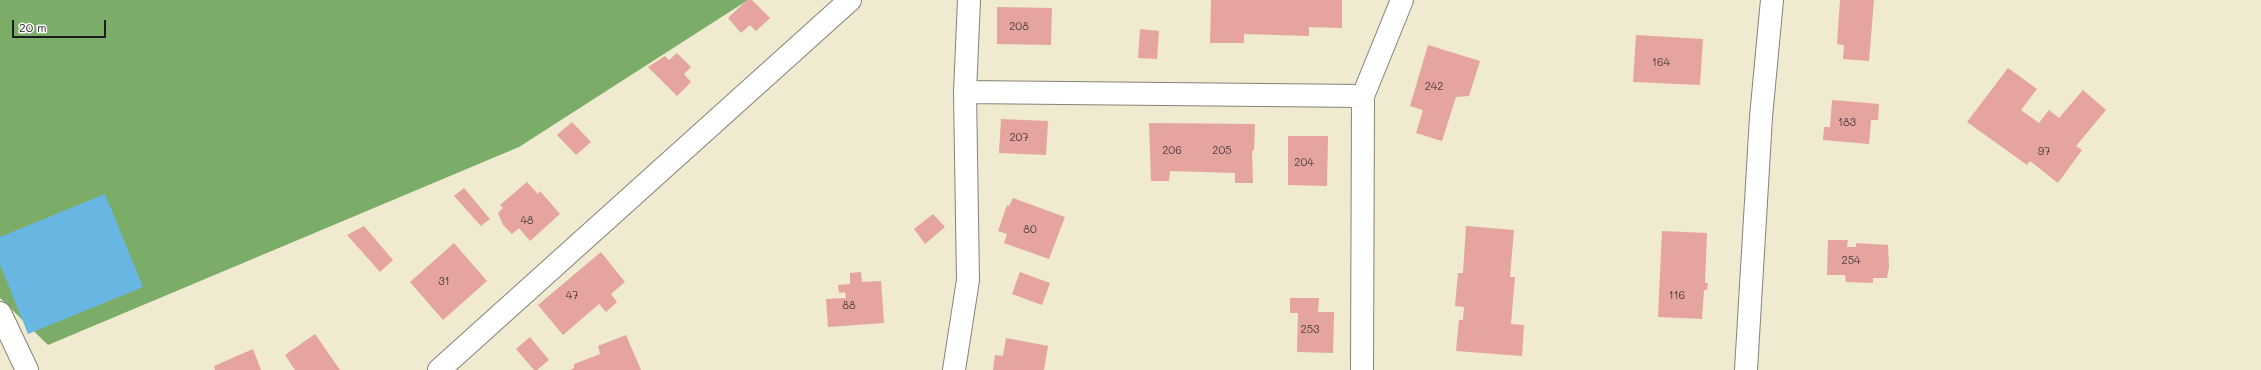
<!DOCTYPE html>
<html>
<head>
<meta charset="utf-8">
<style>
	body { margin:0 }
	#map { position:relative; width:2261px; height:370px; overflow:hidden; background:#efead0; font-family:Mali,sans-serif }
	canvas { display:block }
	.scale { position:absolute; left:12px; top:20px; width:94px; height:18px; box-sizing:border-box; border:2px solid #1c1c1c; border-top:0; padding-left:5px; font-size:12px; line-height:14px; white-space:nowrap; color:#1c1c1c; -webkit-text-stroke:3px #fff; paint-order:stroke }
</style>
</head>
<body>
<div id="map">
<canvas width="2261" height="370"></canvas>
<div class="scale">20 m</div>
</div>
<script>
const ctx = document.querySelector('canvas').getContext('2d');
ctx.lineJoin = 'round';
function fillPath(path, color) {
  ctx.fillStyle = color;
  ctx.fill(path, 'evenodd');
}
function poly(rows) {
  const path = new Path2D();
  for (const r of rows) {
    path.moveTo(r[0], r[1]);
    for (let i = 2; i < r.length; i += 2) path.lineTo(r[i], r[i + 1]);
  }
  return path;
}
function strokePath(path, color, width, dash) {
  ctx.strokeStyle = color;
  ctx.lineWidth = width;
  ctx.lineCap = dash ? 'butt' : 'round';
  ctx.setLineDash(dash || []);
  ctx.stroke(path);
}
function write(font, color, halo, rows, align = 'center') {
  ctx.font = font + ' Mali,sans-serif';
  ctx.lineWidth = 3;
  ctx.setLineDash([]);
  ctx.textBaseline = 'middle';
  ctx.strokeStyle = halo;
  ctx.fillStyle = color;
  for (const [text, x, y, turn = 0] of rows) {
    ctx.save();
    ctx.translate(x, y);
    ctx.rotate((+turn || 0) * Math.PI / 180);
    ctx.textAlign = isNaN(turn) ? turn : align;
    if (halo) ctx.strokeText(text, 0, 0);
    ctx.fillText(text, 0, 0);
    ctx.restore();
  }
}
fillPath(poly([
	[0,0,748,0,519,147,48,345,0,298]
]), '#7cad68');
fillPath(poly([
	[105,194,143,287,28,334,0,264,0,237]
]), '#68b7e2');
fillPath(poly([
	[747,0,752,0,770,18,756,31,750,25,741,33,728,18],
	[1211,0,1342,0,1342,28,1309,27,1309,36,1244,34,1244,43,1210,43],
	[1840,0,1874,0,1869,61,1843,59,1844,45,1837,44],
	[997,7,1052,8,1051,45,997,44],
	[1140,29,1159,31,1157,59,1138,58],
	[1636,35,1703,39,1700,85,1633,82],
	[1428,45,1480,61,1469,96,1456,97,1442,141,1416,133,1423,110,1410,106],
	[677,53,691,67,684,74,691,82,677,96,648,67,665,56,669,60],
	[2008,68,2037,89,2021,110,2039,123,2049,110,2059,118,2083,90,2106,110,2076,146,2082,150,2058,183,2030,161,2027,165,1967,122],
	[1832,100,1879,104,1878,120,1871,120,1869,144,1823,140,1824,127,1830,127],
	[1001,119,1048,121,1046,155,999,153],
	[572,122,591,142,576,155,557,135],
	[1149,123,1255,124,1254,150,1252,151,1253,183,1235,183,1235,173,1170,171,1169,181,1151,181],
	[1288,136,1328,136,1327,186,1288,185],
	[527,182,538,194,540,191,560,214,530,241,519,228,512,234,503,225,498,213,503,208,500,205],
	[464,188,490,219,481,226,454,196],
	[1013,198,1065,217,1049,259,1004,243,1007,234,998,231,1007,205,1009,206],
	[933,214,945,227,925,244,914,229],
	[364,226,393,260,380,272,347,235],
	[1466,226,1514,230,1510,277,1515,277,1511,324,1524,325,1522,356,1456,351,1459,320,1463,320,1464,307,1455,306,1458,273,1463,273],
	[1662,231,1707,233,1705,283,1708,283,1707,290,1704,290,1702,319,1658,317],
	[1828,240,1848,240,1847,247,1856,247,1856,243,1888,245,1889,267,1887,278,1873,278,1873,283,1846,282,1845,275,1827,275],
	[454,243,487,281,443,320,410,282],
	[601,252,625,282,611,294,617,302,606,312,599,304,563,335,538,305],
	[861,272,862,282,881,281,884,323,828,327,826,299,846,298,845,292,839,293,838,285,850,284,850,273],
	[1020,272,1050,283,1042,305,1012,294],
	[1290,298,1319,298,1318,312,1334,312,1333,353,1297,352,1298,313,1290,313],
	[315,334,340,370,295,370,285,355],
	[626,335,641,370,570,370,574,368,574,364,600,354,598,346],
	[530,337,549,360,537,370,534,370,516,349],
	[1006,338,1048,346,1044,370,993,370,995,355,1003,356],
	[253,349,261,370,215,370,214,366]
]), '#e5a49f');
const minor = poly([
	[965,92,1363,96],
	[0,313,27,370],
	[954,370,968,280,965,92,969,0],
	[1362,370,1363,96,1402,0]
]);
const tertiary = poly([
	[439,370,850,0],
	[1746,370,1761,117,1772,0]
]);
strokePath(minor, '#868376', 24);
strokePath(tertiary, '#868376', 24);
strokePath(minor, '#fff', 22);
strokePath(tertiary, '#fff', 22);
write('11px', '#4e3e3d', null, [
	["208",1019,27],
	["164",1661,63],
	["242",1434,87],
	["183",1847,123],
	["207",1019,138],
	["206",1172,151],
	["205",1222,151],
	["97",2044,152],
	["204",1304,163],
	["48",527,221],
	["80",1030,230],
	["254",1851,261],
	["31",444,282],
	["47",572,296],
	["116",1677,296],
	["88",849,306],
	["253",1310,330]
]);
</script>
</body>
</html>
